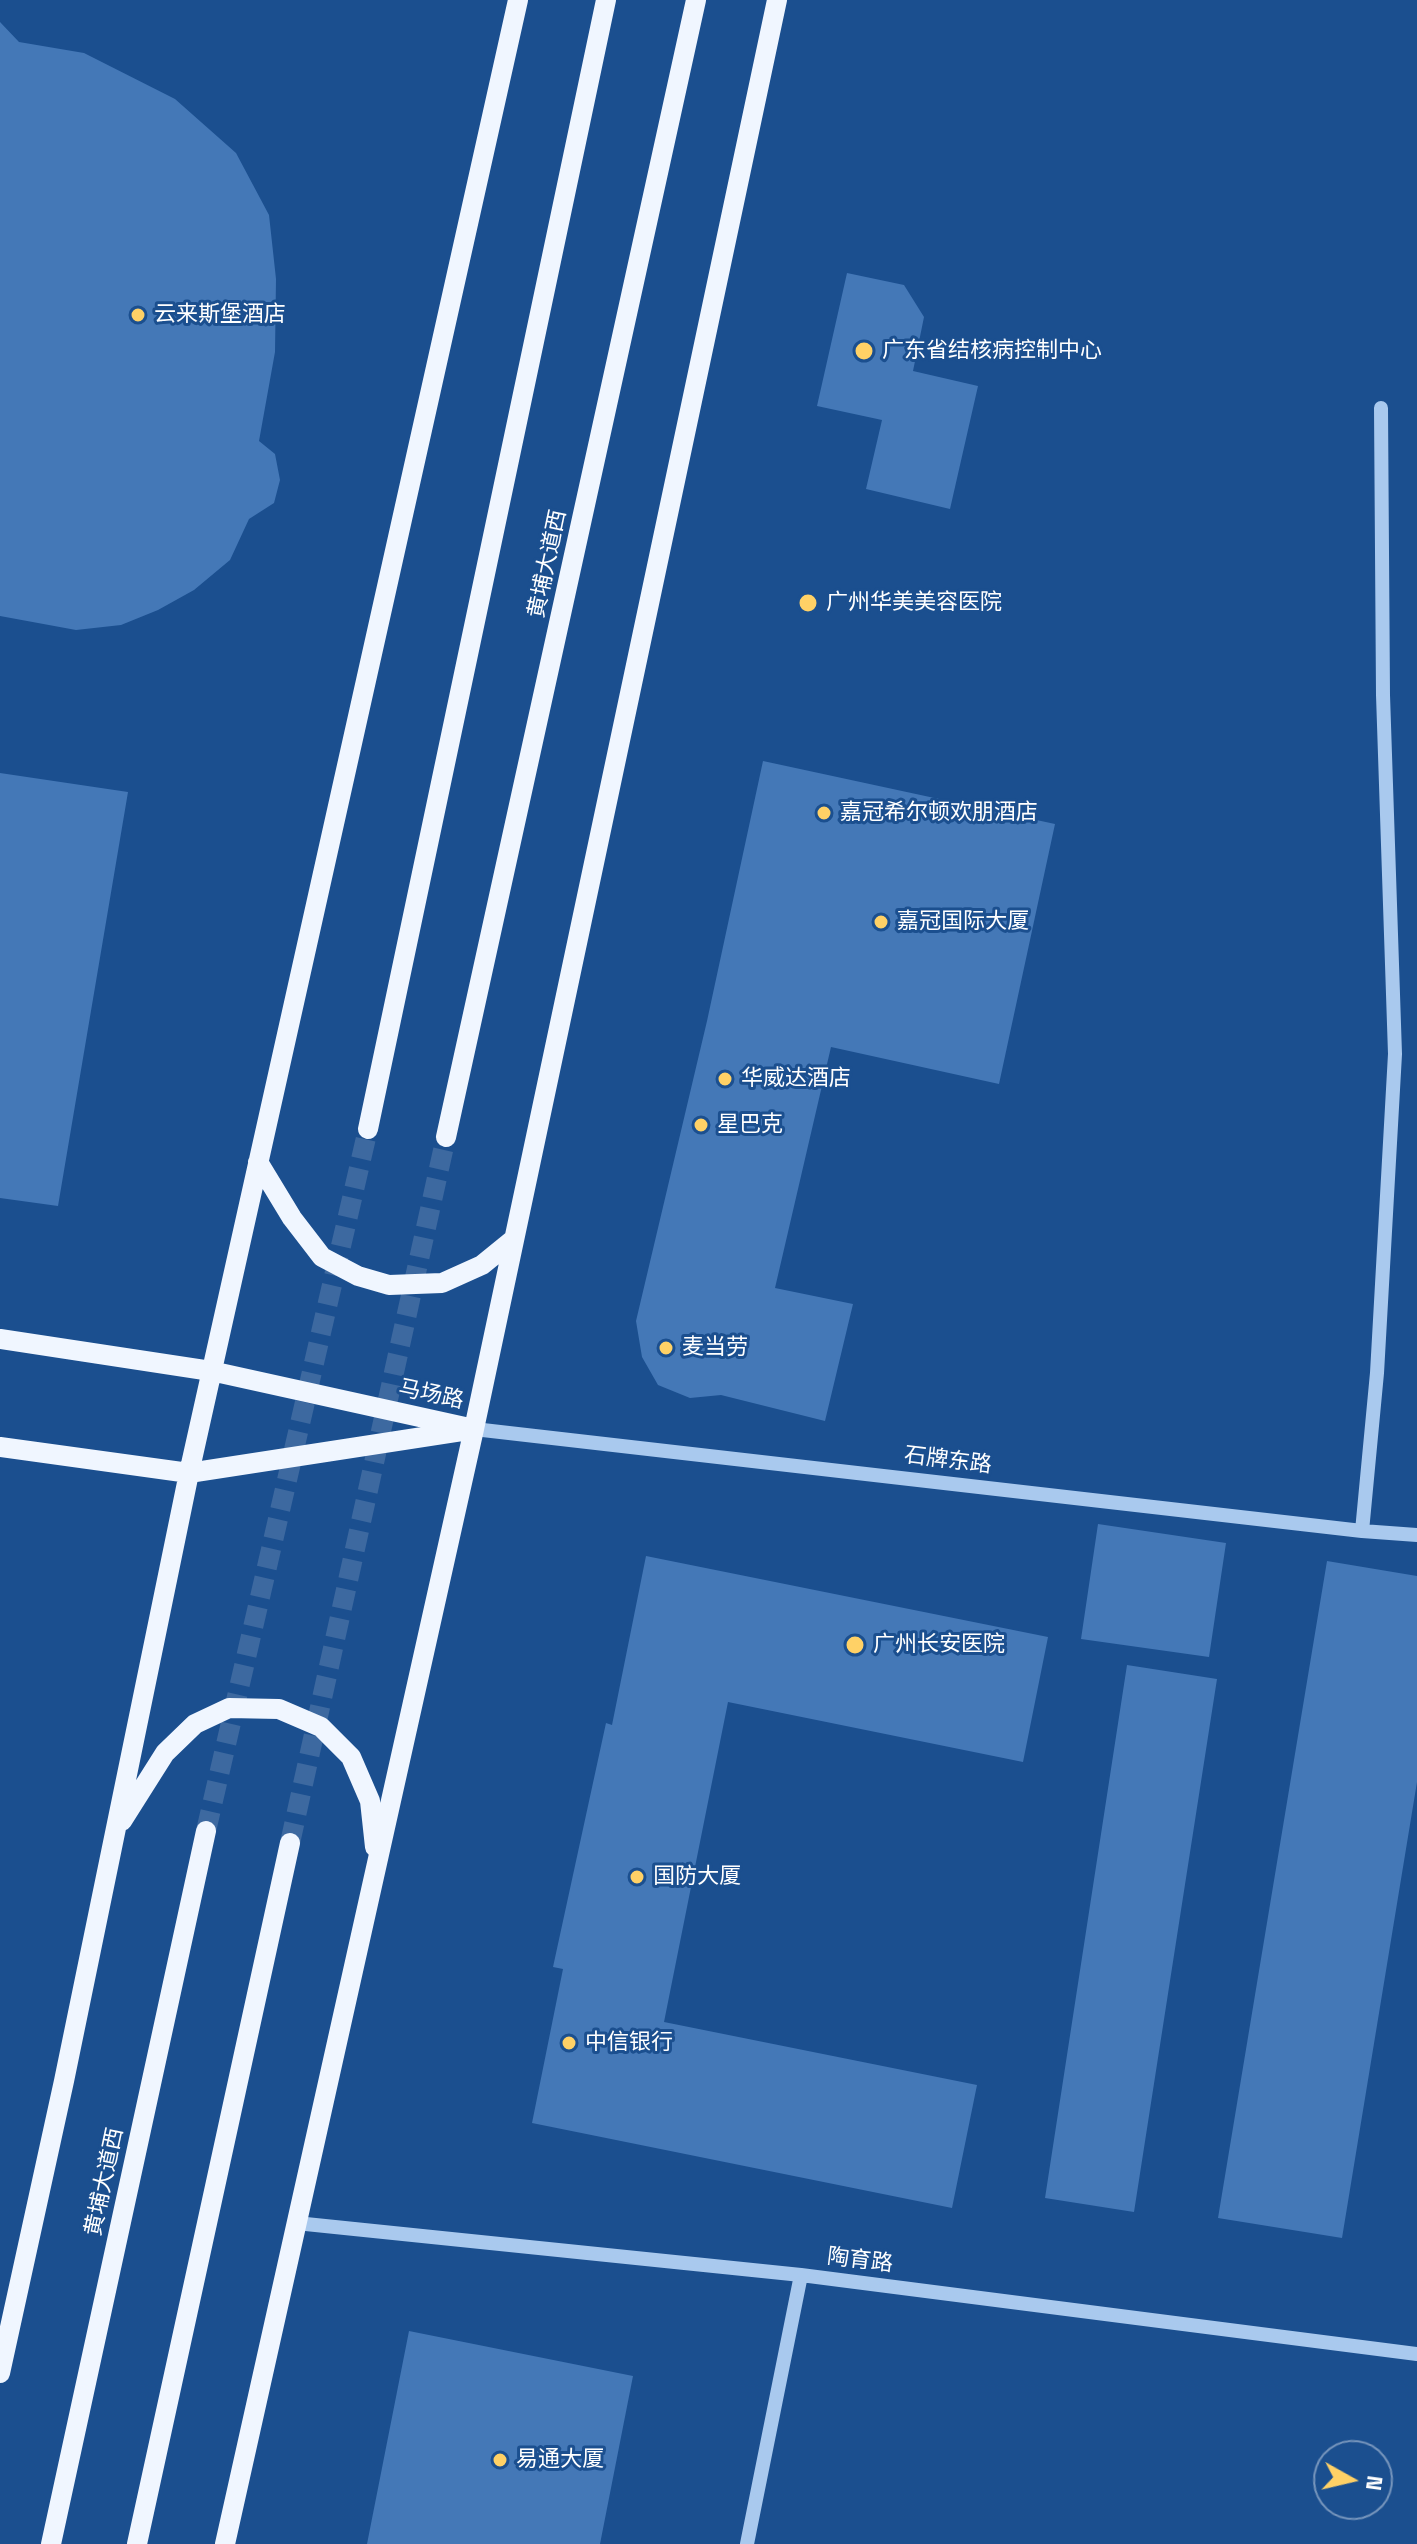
<!DOCTYPE html>
<html>
<head>
<meta charset="utf-8">
<style>
	body { margin:0 }
	#map { position:relative; width:1417px; height:2544px; overflow:hidden; background:#1b4f8f; font-family:"Space Grotesk",sans-serif }
	canvas { display:block }
	.north { position:absolute; left:1313px; top:2440px; width:80px; height:80px; box-sizing:border-box; background:#1b4f8f; border:2px solid #7695bc; border-radius:50%; rotate:98deg; font-size:22px; font-weight:700; line-height:32px; text-align:center; color:#fff }
	.north::after { content:''; display:block; margin:auto; width:28px; height:36px; background:#ffd166; clip-path:polygon(50% 0,100% 100%,50% 72%,0 100%) }
</style>
</head>
<body>
<div id="map">
<canvas width="1417" height="2544"></canvas>
<div class="north">N</div>
</div>
<script>
const ctx = document.querySelector('canvas').getContext('2d');
ctx.lineJoin = 'round';
function fillPath(path, color) {
  ctx.fillStyle = color;
  ctx.fill(path, 'evenodd');
}
function poly(rows) {
  const path = new Path2D();
  for (const r of rows) {
    path.moveTo(r[0], r[1]);
    for (let i = 2; i < r.length; i += 2) path.lineTo(r[i], r[i + 1]);
  }
  return path;
}
function strokePath(path, color, width, dash) {
  ctx.strokeStyle = color;
  ctx.lineWidth = width;
  ctx.lineCap = dash ? 'butt' : 'round';
  ctx.setLineDash(dash || []);
  ctx.stroke(path);
}
function write(font, color, halo, rows, align = 'center') {
  ctx.font = font + ' "Space Grotesk","Noto Sans SC",sans-serif';
  ctx.lineWidth = 6;
  ctx.setLineDash([]);
  ctx.textBaseline = 'middle';
  ctx.strokeStyle = halo;
  ctx.fillStyle = color;
  for (const [text, x, y, turn = 0] of rows) {
    ctx.save();
    ctx.translate(x, y);
    ctx.rotate((+turn || 0) * Math.PI / 180);
    ctx.textAlign = isNaN(turn) ? turn : align;
    if (halo) ctx.strokeText(text, 0, 0);
    ctx.fillText(text, 0, 0);
    ctx.restore();
  }
}
fillPath(poly([
	[0,22,19,42,84,53,175,99,236,153,269,215,276,279,275,352,259,441,275,454,280,480,274,503,249,519,230,560,194,590,158,610,121,625,76,630,0,616],
	[847,273,904,285,924,317,913,371,978,386,950,509,866,489,882,420,817,406],
	[763,761,1055,824,999,1084,831,1047,775,1288,853,1304,825,1421,721,1395,690,1398,658,1385,642,1357,636,1321,707,1021],
	[0,773,128,792,58,1206,0,1198],
	[1098,1524,1226,1543,1209,1657,1081,1639],
	[646,1556,1048,1637,1023,1762,728,1702,664,2022,977,2085,952,2208,532,2123,563,1969,553,1967,606,1723,612,1725],
	[1327,1561,1417,1576,1417,1782,1342,2238,1218,2218],
	[1127,1665,1217,1679,1134,2212,1045,2198],
	[409,2331,633,2376,600,2544,367,2544]
]), '#4478b7');
strokePath(poly([
	[206,1831,368,1129],
	[290,1843,446,1137]
]), '#3d69a0', 20, [20, 10]);
strokePath(poly([
	[474,1429,1362,1531,1417,1535],
	[1362,1531,1377,1373,1395,1054,1383,695,1381,408],
	[296,2223,801,2275,1417,2354],
	[747,2544,801,2275]
]), '#a9c9ee', 14);
strokePath(poly([
	[368,1129,606,0],
	[446,1137,696,0],
	[258,1162,292,1218,322,1257,358,1276,389,1285,442,1283,482,1265,514,1239],
	[0,1339,211,1371,474,1429],
	[0,1447,189,1473,462,1431],
	[122,1821,165,1753,195,1724,229,1708,279,1709,321,1727,351,1757,370,1801,375,1847],
	[0,2373,64,2081,189,1473,518,0],
	[51,2544,206,1831],
	[137,2544,290,1843],
	[225,2544,474,1429,777,0]
]), '#f0f6ff', 20);
for (const [x, y, r, color] of [
	[138,315,8,"#ffd166"],
	[864,351,10,"#ffd166"],
	[808,603,10,"#ffd166"],
	[824,813,8,"#ffd166"],
	[881,922,8,"#ffd166"],
	[725,1079,8,"#ffd166"],
	[701,1125,8,"#ffd166"],
	[666,1348,8,"#ffd166"],
	[855,1645,10,"#ffd166"],
	[637,1877,8,"#ffd166"],
	[569,2043,8,"#ffd166"],
	[500,2460,8,"#ffd166"]
]) {
  const dot = new Path2D();
  dot.arc(x, y, r, 0, 2 * Math.PI);
  ctx.fillStyle = color;
  ctx.fill(dot);
  strokePath(dot, '#1b4f8f', 3);
}
write('22px', '#fff', '#1b4f8f', [
	["云来斯堡酒店",154,315],
	["广东省结核病控制中心",882,351],
	["广州华美美容医院",826,603],
	["嘉冠希尔顿欢朋酒店",840,813],
	["嘉冠国际大厦",897,922],
	["华威达酒店",741,1079],
	["星巴克",717,1125],
	["麦当劳",682,1348],
	["广州长安医院",873,1645],
	["国防大厦",653,1877],
	["中信银行",585,2043],
	["易通大厦",516,2460]
], 'left');
write('22px', '#fff', '#1b4f8f', [
	["黄埔大道西",548,564,-78],
	["马场路",431,1395,12],
	["石牌东路",948,1461,7],
	["黄埔大道西",105,2182,-78],
	["陶育路",860,2261,7]
]);
</script>
</body>
</html>
